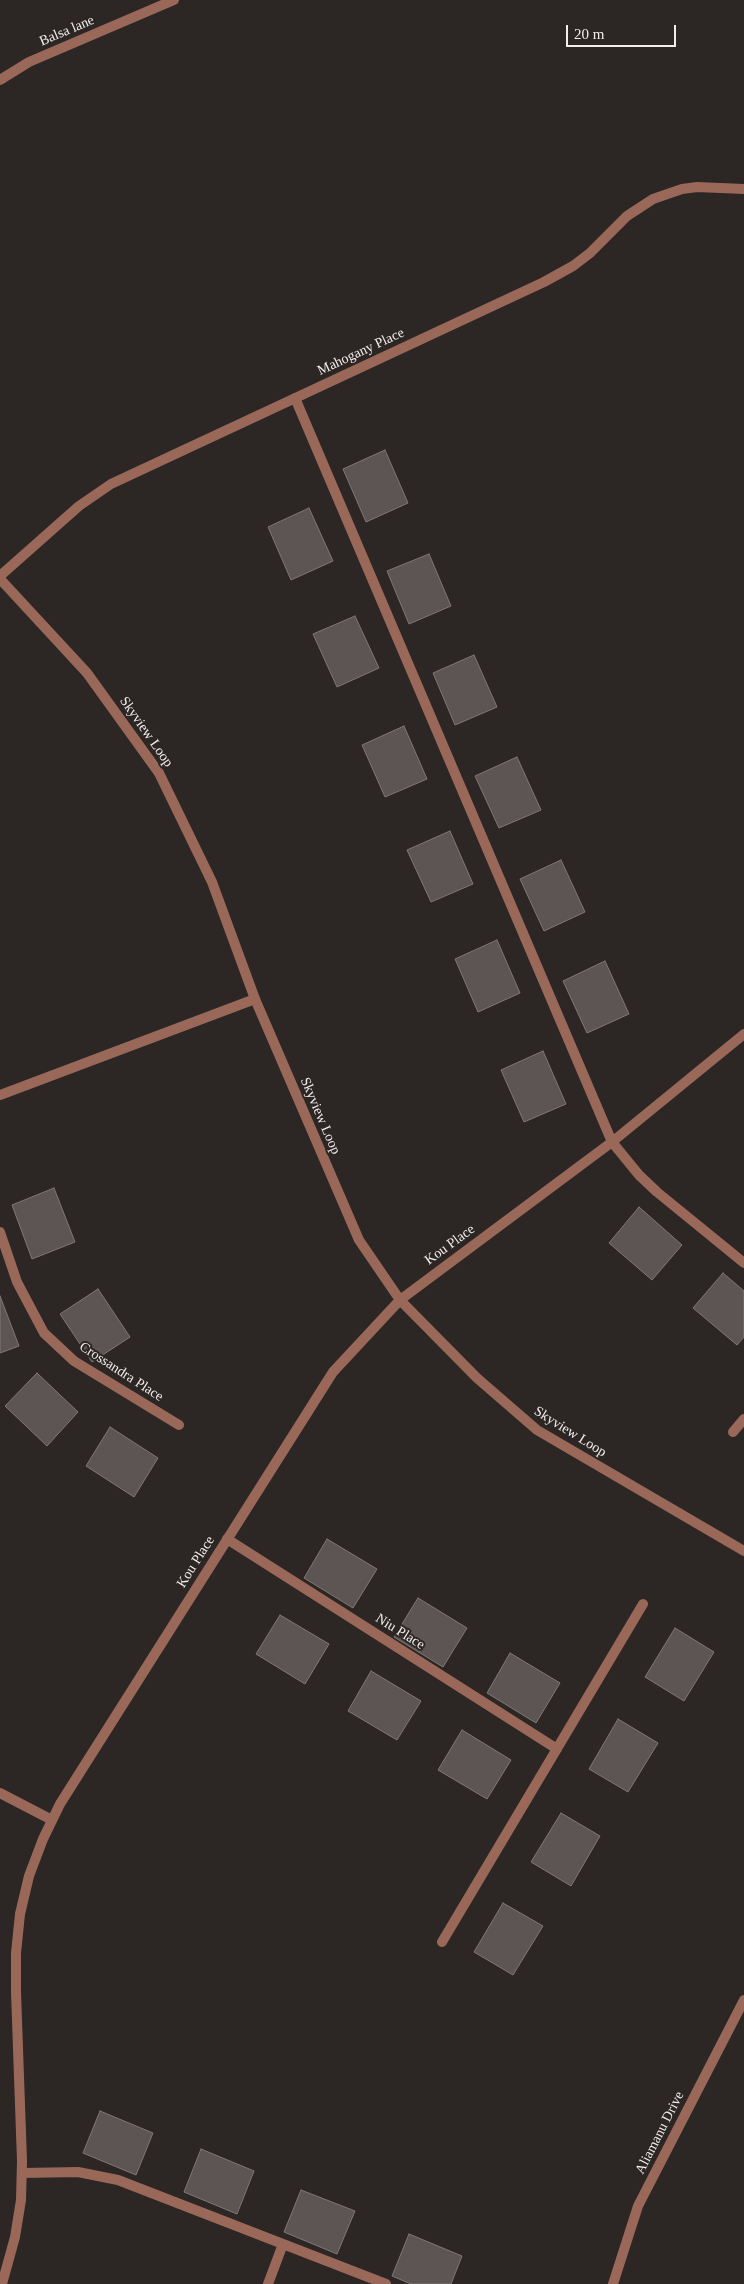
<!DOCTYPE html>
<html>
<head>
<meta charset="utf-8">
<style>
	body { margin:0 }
	#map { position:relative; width:744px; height:2284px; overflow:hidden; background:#2c2624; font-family:"Times New Roman",serif }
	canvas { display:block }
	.scale { position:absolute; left:566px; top:25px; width:110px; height:22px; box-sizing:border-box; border:2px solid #f1edec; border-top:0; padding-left:6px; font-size:15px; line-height:18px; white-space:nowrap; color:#f1edec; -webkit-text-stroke:4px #2c2624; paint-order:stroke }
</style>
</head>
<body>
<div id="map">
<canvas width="744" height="2284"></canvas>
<div class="scale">20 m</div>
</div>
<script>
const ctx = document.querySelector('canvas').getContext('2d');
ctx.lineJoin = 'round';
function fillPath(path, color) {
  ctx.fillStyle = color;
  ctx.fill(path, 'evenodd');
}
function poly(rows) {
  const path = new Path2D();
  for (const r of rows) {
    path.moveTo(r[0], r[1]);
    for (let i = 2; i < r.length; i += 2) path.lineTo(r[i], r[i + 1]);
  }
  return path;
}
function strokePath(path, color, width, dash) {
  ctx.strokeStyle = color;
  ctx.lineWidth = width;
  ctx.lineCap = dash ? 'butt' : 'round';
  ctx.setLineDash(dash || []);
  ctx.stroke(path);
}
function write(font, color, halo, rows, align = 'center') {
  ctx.font = font + ' "Times New Roman",serif';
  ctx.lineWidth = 4;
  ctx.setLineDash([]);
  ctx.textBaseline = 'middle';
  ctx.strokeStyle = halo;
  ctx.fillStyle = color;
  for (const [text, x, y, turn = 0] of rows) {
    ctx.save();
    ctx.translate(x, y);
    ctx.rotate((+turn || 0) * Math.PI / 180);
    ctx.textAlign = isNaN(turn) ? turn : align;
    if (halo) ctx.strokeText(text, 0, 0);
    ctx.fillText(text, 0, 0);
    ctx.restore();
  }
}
const building = poly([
	[385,450,408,503,366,522,343,469,385,450],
	[309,508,333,561,291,580,268,527,309,508],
	[429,554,451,606,409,624,387,571,429,554],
	[355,616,379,668,337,687,313,634,355,616],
	[474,655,497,707,455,725,433,673,474,655],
	[404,726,427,779,385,797,362,745,404,726],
	[517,757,541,810,499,828,475,776,517,757],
	[450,831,473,884,431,902,407,850,450,831],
	[561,860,585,912,544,931,520,879,561,860],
	[497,940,520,993,478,1012,455,959,497,940],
	[605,961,629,1014,587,1033,563,981,605,961],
	[543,1051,566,1104,524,1122,501,1070,543,1051],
	[54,1188,75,1242,32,1259,12,1205,54,1188],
	[639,1207,682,1245,652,1280,609,1243,639,1207],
	[723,1273,744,1291,744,1337,737,1345,693,1308,723,1273],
	[98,1289,130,1337,92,1362,60,1314,98,1289],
	[0,1296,19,1346,0,1353,0,1296],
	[37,1373,78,1412,47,1446,5,1406,37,1373],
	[110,1427,158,1458,134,1497,86,1466,110,1427],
	[327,1539,377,1569,353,1608,304,1578,327,1539],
	[418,1598,467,1628,443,1667,394,1637,418,1598],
	[280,1615,329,1644,305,1684,256,1654,280,1615],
	[675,1628,714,1652,684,1701,645,1677,675,1628],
	[510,1653,560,1683,536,1723,487,1693,510,1653],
	[371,1671,421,1701,397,1740,348,1711,371,1671],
	[618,1719,658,1743,628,1792,589,1769,618,1719],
	[462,1730,511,1760,487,1799,438,1770,462,1730],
	[561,1813,600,1836,571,1886,531,1862,561,1813],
	[503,1903,543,1926,513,1975,474,1952,503,1903],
	[100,2111,153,2133,136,2175,83,2153,100,2111],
	[201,2149,254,2171,237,2214,184,2192,201,2149],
	[301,2190,355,2211,337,2254,284,2232,301,2190],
	[409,2234,462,2256,451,2284,411,2284,392,2276,409,2234]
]);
fillPath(building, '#5c5553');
strokePath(building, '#807876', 1);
strokePath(poly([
	[295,398,612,1142,639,1175,657,1192,744,1263],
	[0,1095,255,999],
	[0,1232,17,1282,44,1333,74,1361,179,1425],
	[733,1432,744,1419],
	[227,1539,557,1749],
	[442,1942,643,1604],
	[22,2173,78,2172,118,2180,386,2284],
	[268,2284,283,2244]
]), '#9a6859', 10);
strokePath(poly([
	[0,80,29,62,174,0],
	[0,576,79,506,111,484,544,282,573,266,590,253,627,216,653,199,682,189,697,187,744,189],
	[0,579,87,673,159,773,212,882,255,999,359,1240,400,1300,477,1378,537,1430,744,1551],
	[0,1793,52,1820],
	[2,2284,15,2237,21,2200,22,2161,16,1992,16,1953,20,1914,29,1876,43,1839,60,1804,333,1372,400,1300,612,1142,744,1034]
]), '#9a6859', 10);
strokePath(poly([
	[613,2284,638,2206,744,2000]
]), '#9a6859', 10);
write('14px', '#f1edec', '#2c2624', [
	["Balsa lane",67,31,-23],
	["Mahogany Place",361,352,-25],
	["Skyview Loop",146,732,55],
	["Skyview Loop",320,1116,67],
	["Kou Place",450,1245,-36],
	["Crossandra Place",121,1372,33],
	["Skyview Loop",570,1432,32],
	["Kou Place",196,1562,-58],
	["Niu Place",400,1632,32],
	["Aliamanu Drive",660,2133,-63]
]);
</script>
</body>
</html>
